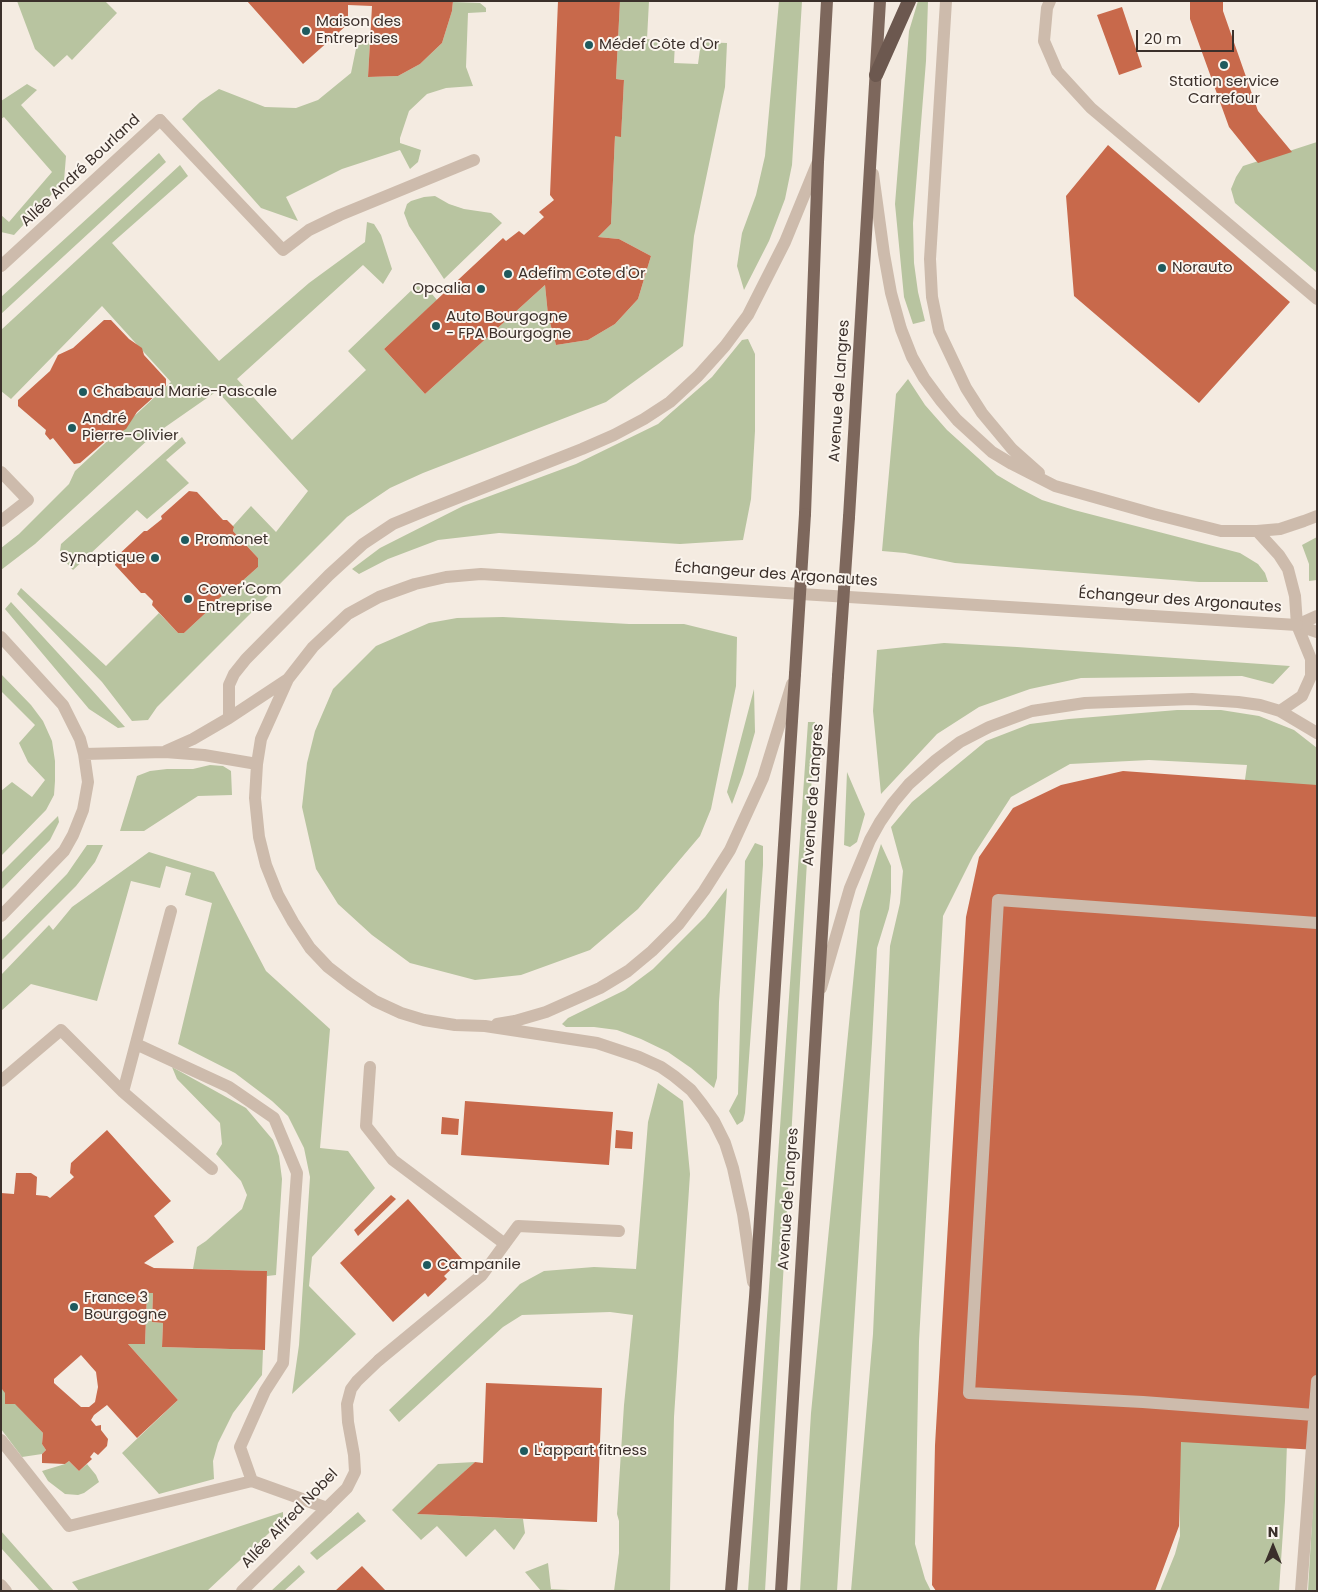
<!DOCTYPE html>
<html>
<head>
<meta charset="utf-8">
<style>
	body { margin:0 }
	#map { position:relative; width:1318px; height:1592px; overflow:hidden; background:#f4ebe1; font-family:Poppins,sans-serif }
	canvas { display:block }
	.frame { position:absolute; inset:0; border:2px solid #3b302b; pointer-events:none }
	.north { position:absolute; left:1248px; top:1522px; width:50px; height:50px; -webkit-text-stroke:4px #fbf5ee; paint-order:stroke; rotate:0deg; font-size:14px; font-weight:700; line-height:20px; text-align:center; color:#3b302b }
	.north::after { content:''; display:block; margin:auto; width:18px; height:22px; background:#3b302b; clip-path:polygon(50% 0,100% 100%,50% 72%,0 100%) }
	.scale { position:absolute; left:1136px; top:30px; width:98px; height:22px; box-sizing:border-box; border:2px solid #3b302b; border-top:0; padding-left:6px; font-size:15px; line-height:18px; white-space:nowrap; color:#3b302b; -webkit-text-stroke:4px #fbf5ee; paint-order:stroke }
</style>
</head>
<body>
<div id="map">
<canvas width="1318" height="1592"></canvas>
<div class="frame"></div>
<div class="north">N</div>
<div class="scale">20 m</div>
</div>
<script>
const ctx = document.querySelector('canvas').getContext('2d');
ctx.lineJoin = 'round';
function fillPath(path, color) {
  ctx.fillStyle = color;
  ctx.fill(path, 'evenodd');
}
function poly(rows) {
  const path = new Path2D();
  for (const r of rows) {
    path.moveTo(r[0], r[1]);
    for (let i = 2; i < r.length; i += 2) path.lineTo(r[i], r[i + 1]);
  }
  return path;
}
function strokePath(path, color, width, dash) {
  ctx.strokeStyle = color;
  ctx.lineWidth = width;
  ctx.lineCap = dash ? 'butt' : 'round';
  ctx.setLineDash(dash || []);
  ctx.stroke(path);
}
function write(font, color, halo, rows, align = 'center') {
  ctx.font = font + ' Poppins,sans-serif';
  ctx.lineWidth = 4;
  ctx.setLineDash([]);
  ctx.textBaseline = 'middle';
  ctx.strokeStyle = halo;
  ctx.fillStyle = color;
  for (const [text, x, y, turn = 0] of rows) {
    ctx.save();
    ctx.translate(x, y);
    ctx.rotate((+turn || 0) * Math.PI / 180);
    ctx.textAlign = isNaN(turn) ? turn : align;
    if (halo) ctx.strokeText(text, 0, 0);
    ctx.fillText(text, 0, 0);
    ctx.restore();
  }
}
fillPath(poly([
	[17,1,105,1,117,13,72,60,67,55,54,67,35,49],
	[620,1,649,1,647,39,675,42,674,63,698,64,701,42,727,43,725,87,694,236,683,346,606,402,423,473,390,488,347,517,157,707,148,720,132,721,102,682,17,594,21,588,106,666,159,613,178,633,184,633,212,607,212,604,227,592,230,592,258,567,258,558,233,531,234,528,233,526,251,506,276,532,308,491,217,391,151,437,35,544,1,570,1,548,19,534,69,484,75,471,171,382,102,306,11,399,1,391,1,330,180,165,188,176,112,243,219,361,309,283,365,242,367,222,374,224,381,235,392,269,383,284,363,265,237,379,292,440,366,370,348,351,417,285,427,288,437,300,384,349,425,394,545,285,548,315,556,345,588,340,615,324,638,299,651,256,619,239,598,237,611,224,615,136,621,136,624,80,616,79],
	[779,1,802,1,792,165,785,199,769,241,744,290,737,266,742,233,756,195,765,156],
	[918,1,928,1,926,61,913,223,914,263,918,292,925,321,913,324,904,297,895,204,909,31],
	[453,2,480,3,486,8,486,12,468,13,466,67,473,86,446,88,427,94,409,111,400,138,400,143,421,150,418,162,410,169,400,150,342,169,286,197,298,221,261,208,182,119,200,102,219,89,265,107,296,108,318,100,351,73,358,39,370,41,368,77,398,76,420,64,442,43,452,11],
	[27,84,37,90,21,105,66,156,64,181,14,235,1,232,1,215,9,222,52,172,4,117,1,119,1,101],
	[1317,142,1317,273,1235,203,1231,189,1236,177,1243,166],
	[159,153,166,162,1,314,1,297],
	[435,196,449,204,464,209,491,213,502,223,444,279,409,226,404,213,407,204,411,201,424,197],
	[748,339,755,354,755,431,751,499,743,540,680,544,499,533,438,540,388,559,359,574,352,569,380,548,463,506,576,464,658,424,712,377,742,340],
	[908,379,925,405,947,430,997,475,1019,488,1042,500,1074,510,1240,553,1258,564,1265,573,1268,582,1199,582,955,563,905,553,882,551,896,394],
	[182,437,186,443,166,460,189,483,147,519,137,510,73,570,61,557,60,551,61,544],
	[1317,537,1317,580,1309,581,1309,564,1302,545],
	[11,602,91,689,125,727,118,728,89,709,5,609],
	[503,617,629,624,684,624,737,637,736,686,711,809,700,836,638,909,590,950,521,975,475,980,410,963,372,935,338,904,316,869,302,807,307,763,315,731,333,689,376,646,429,623,457,618],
	[944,643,1017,647,1290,666,1273,684,1242,676,1081,678,1030,689,979,707,937,734,881,794,873,711,877,650],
	[1,674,31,705,43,721,52,741,55,761,55,781,54,795,46,810,1,856,1,791,12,782,32,797,45,780,28,762,19,743,35,725,1,691],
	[754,689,755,732,743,774,732,804,727,792],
	[1177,710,1221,710,1259,716,1294,730,1317,748,1317,889,1244,787,1247,765,1149,760,1070,764,1011,797,973,856,943,916,919,1341,915,1544,925,1579,931,1591,851,1591,873,1334,890,946,900,903,903,871,891,827,912,802,986,741,1030,724,1069,719],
	[808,722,815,722,765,1591,748,1591],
	[210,765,223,766,231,771,232,795,198,796,144,831,120,831,137,776,150,771,167,769,193,769],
	[847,772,865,814,857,842,850,847,844,845],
	[58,816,59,822,50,840,1,890,1,873],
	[755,843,763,846,763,865,745,1113,743,1121,737,1125,729,1111,738,1094,745,861],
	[881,844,891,866,891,892,889,909,877,948,872,1043,837,1591,800,1591,811,1413,860,911],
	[87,845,103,845,95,862,76,886,1,961,1,941,67,874],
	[149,852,214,872,266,971,330,1029,320,1148,348,1151,375,1188,312,1257,309,1286,356,1334,292,1394,299,1345,310,1177,304,1148,288,1116,272,1101,235,1073,178,1044,212,903,185,895,191,873,166,866,160,888,131,881,97,1001,31,984,1,1011,1,975,49,925,53,930,72,907],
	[727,888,719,1002,717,1078,714,1088,691,1068,668,1052,641,1039,617,1030,594,1027,566,1027,562,1024,568,1018,625,990,653,969,705,917],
	[172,1067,246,1108,273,1140,279,1156,282,1179,276,1275,267,1276,267,1271,193,1269,197,1247,206,1241,242,1209,247,1195,241,1181,216,1154,222,1144,220,1123,177,1079],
	[658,1083,683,1101,690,1174,674,1417,670,1591,614,1591,619,1553,619,1521,617,1514,624,1405,633,1315,610,1312,522,1315,503,1327,399,1422,389,1410,490,1315,520,1284,544,1271,594,1267,636,1269,648,1122],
	[147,1293,153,1293,152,1322,163,1323,162,1347,263,1350,262,1375,233,1413,218,1443,213,1461,214,1479,159,1494,122,1453,178,1400,128,1344,145,1344],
	[1,1388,43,1433,42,1444,46,1450,42,1454,22,1457,1,1429],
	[1178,1426,1287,1443,1285,1501,1279,1591,1160,1591,1175,1554,1180,1536],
	[1316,1450,1317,1591,1308,1591],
	[69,1461,79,1471,87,1464,96,1475,99,1482,84,1493,78,1495,65,1494,48,1481,42,1471,65,1464],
	[475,1462,418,1514,523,1519,525,1533,514,1550,495,1529,466,1557,437,1526,421,1540,392,1510,438,1464],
	[283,1512,283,1520,207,1591,79,1591,72,1582],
	[358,1512,366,1521,317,1560,310,1553],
	[1,1531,54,1591,40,1591,1,1548],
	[548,1563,551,1589,588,1591,541,1591,525,1572],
	[299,1565,305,1572,284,1591,271,1591]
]), '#b8c4a0');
fillPath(poly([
	[247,1,453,1,452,11,442,43,420,64,398,76,368,77,372,6,348,5,348,24,303,64],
	[558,1,620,1,616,79,624,80,621,137,615,136,611,224,598,237,619,239,651,256,638,299,615,324,588,340,556,345,548,315,545,285,425,394,384,349,503,238,506,241,519,231,524,235,544,217,539,212,554,200,550,195],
	[1190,1,1223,1,1223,11,1258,111,1292,152,1258,163,1229,127,1190,19],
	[1122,7,1142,67,1119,75,1097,15],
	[1108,145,1290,302,1199,403,1074,296,1066,196],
	[104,320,111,320,129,339,142,348,144,355,166,379,166,386,137,412,126,429,109,438,80,463,74,464,53,438,50,440,45,434,46,430,18,406,18,400,50,371,58,355,73,348],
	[189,491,197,492,223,520,227,520,234,527,233,531,258,558,258,567,230,592,227,592,212,604,212,607,184,633,178,633,152,605,153,601,145,593,141,593,115,565,116,557,144,531,147,531,162,519,161,516],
	[1123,771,1317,785,1317,1450,1181,1442,1179,1526,1155,1591,936,1591,932,1585,935,1445,966,917,979,857,1013,808,1061,785],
	[465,1101,613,1112,609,1165,461,1155],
	[442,1117,459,1119,458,1135,441,1134],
	[107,1130,171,1201,154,1216,174,1242,144,1263,154,1268,267,1271,265,1350,162,1347,163,1323,152,1322,153,1293,147,1293,145,1344,128,1344,178,1400,137,1438,107,1405,94,1415,91,1420,96,1426,101,1425,101,1430,108,1439,107,1446,98,1455,94,1452,90,1457,92,1459,79,1471,69,1461,65,1464,42,1463,42,1454,46,1450,42,1444,43,1433,15,1404,5,1404,5,1393,1,1388,1,1193,14,1194,16,1173,31,1173,37,1177,36,1195,47,1196,50,1198,74,1177,70,1173,71,1163],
	[81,1355,96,1372,98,1387,95,1402,89,1407,81,1407,54,1383,54,1379],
	[616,1130,633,1132,632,1149,615,1148],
	[391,1195,396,1199,358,1236,354,1230],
	[408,1199,462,1259,444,1276,447,1279,428,1297,425,1293,393,1322,340,1263],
	[486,1383,602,1388,597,1522,417,1514,475,1462,483,1463],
	[362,1566,386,1591,335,1591]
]), '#c8694b');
strokePath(poly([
	[946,1,930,259,932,297,939,331,966,388,982,413,1012,449,1039,473],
	[1050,1,1047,8,1044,41,1057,71,1091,108,1317,299],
	[160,120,283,250,309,230,340,215,474,160],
	[873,174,884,254,891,293,901,329,912,357,924,378,941,401,957,420,992,452,1012,464,1055,486,1154,514,1221,531,1257,531,1280,529,1304,521,1317,516],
	[1,472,28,500,1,521],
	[1257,531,1279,555,1288,569,1295,596,1297,625,1311,659,1311,676,1302,696,1280,711],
	[1297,625,1317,616],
	[1297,625,1317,632],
	[821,988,850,888,870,840,880,822,893,803,909,784,936,760,960,742,989,727,1032,711,1085,703,1192,699,1238,702,1260,705,1280,711,1317,733],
	[136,1044,229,1087,274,1118,297,1173,283,1363,265,1391,240,1447,252,1481,327,1508],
	[370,1067,366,1126,393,1160,505,1244],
	[1,1081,61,1030,123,1092,212,1169],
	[123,1092,171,911],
	[379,1360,482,1275,518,1226,619,1231],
	[1314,1415,1143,1402,969,1393,998,900,1317,923],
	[1,1440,69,1526,252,1481],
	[1301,1591,1317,1381]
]), '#cdbbac', 12);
strokePath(poly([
	[1,266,160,120],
	[1,637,63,705,80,739,84,754,88,782,83,810,73,835,64,851,1,916],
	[229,718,229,685,234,674,246,659,329,575,363,544,393,524,427,510,582,449,614,435,644,419,670,402,698,376,725,346,748,315,785,242,817,164],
	[166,751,193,739,229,718,288,679],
	[84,754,165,752,204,755,257,764],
	[497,1024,515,1021,546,1012,600,988,628,971,652,951,679,924,704,891,730,850,763,778,792,684],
	[753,1282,743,1214,733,1168,725,1143,714,1121,702,1104,691,1090,674,1076,661,1067,639,1057,597,1043,485,1026,455,1025,424,1020,401,1013,375,1001,350,984,328,967,310,948,293,922,278,895,266,865,259,837,255,798,257,764,261,739,288,679,313,647,348,614,379,597,415,584,446,577,481,574,1297,625],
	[1,1585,6,1591],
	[242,1591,347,1488,355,1472,354,1455,348,1422,347,1404,351,1389,357,1381,379,1360]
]), '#cdbbac', 12);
strokePath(poly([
	[805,514,818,162,827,1],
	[849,517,880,1],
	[731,1591,755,1297,795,674],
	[781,1591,838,676]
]), '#7d675c', 12);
strokePath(poly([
	[876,75,909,1]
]), '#6c584f', 14);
strokePath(poly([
	[795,674,805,514],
	[838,676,849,517]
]), '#7d675c', 12);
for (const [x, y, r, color] of [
	[306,31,5,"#1f5a5e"],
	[589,45,5,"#1f5a5e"],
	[1224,65,5,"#1f5a5e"],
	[1162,268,5,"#1f5a5e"],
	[508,274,5,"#1f5a5e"],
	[481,289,5,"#1f5a5e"],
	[436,326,5,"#1f5a5e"],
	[83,392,5,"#1f5a5e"],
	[72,428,5,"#1f5a5e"],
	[185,540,5,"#1f5a5e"],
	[155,558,5,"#1f5a5e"],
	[188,599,5,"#1f5a5e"],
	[427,1265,5,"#1f5a5e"],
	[74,1307,5,"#1f5a5e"],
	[524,1451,5,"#1f5a5e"]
]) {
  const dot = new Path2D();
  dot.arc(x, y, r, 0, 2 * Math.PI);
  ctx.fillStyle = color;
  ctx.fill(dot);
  strokePath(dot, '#fbf5ee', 2);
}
write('15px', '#3b302b', '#fbf5ee', [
	["Maison des",316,22],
	["Entreprises",316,39],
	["Médef Côte d'Or",599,45],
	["Station service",1224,82,"center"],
	["Carrefour",1224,99,"center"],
	["Norauto",1172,268],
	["Adefim Cote d'Or",518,274],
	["Opcalia",471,289,"right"],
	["Auto Bourgogne",446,317],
	["- FPA Bourgogne",446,334],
	["Chabaud Marie-Pascale",93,392],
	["André",82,419],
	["Pierre-Olivier",82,436],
	["Promonet",195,540],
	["Synaptique",145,558,"right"],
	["Cover'Com",198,590],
	["Entreprise",198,607],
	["Campanile",437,1265],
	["France 3",84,1298],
	["Bourgogne",84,1315],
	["L'appart fitness",534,1451]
], 'left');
write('15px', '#3b302b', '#fbf5ee', [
	["Allée André Bourland",81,171,-43],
	["Avenue de Langres",840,391,-86],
	["Échangeur des Argonautes",776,575,4],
	["Échangeur des Argonautes",1180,601,4],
	["Avenue de Langres",814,795,-86],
	["Avenue de Langres",789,1199,-86],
	["Allée Alfred Nobel",290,1519,-46]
]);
</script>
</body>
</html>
